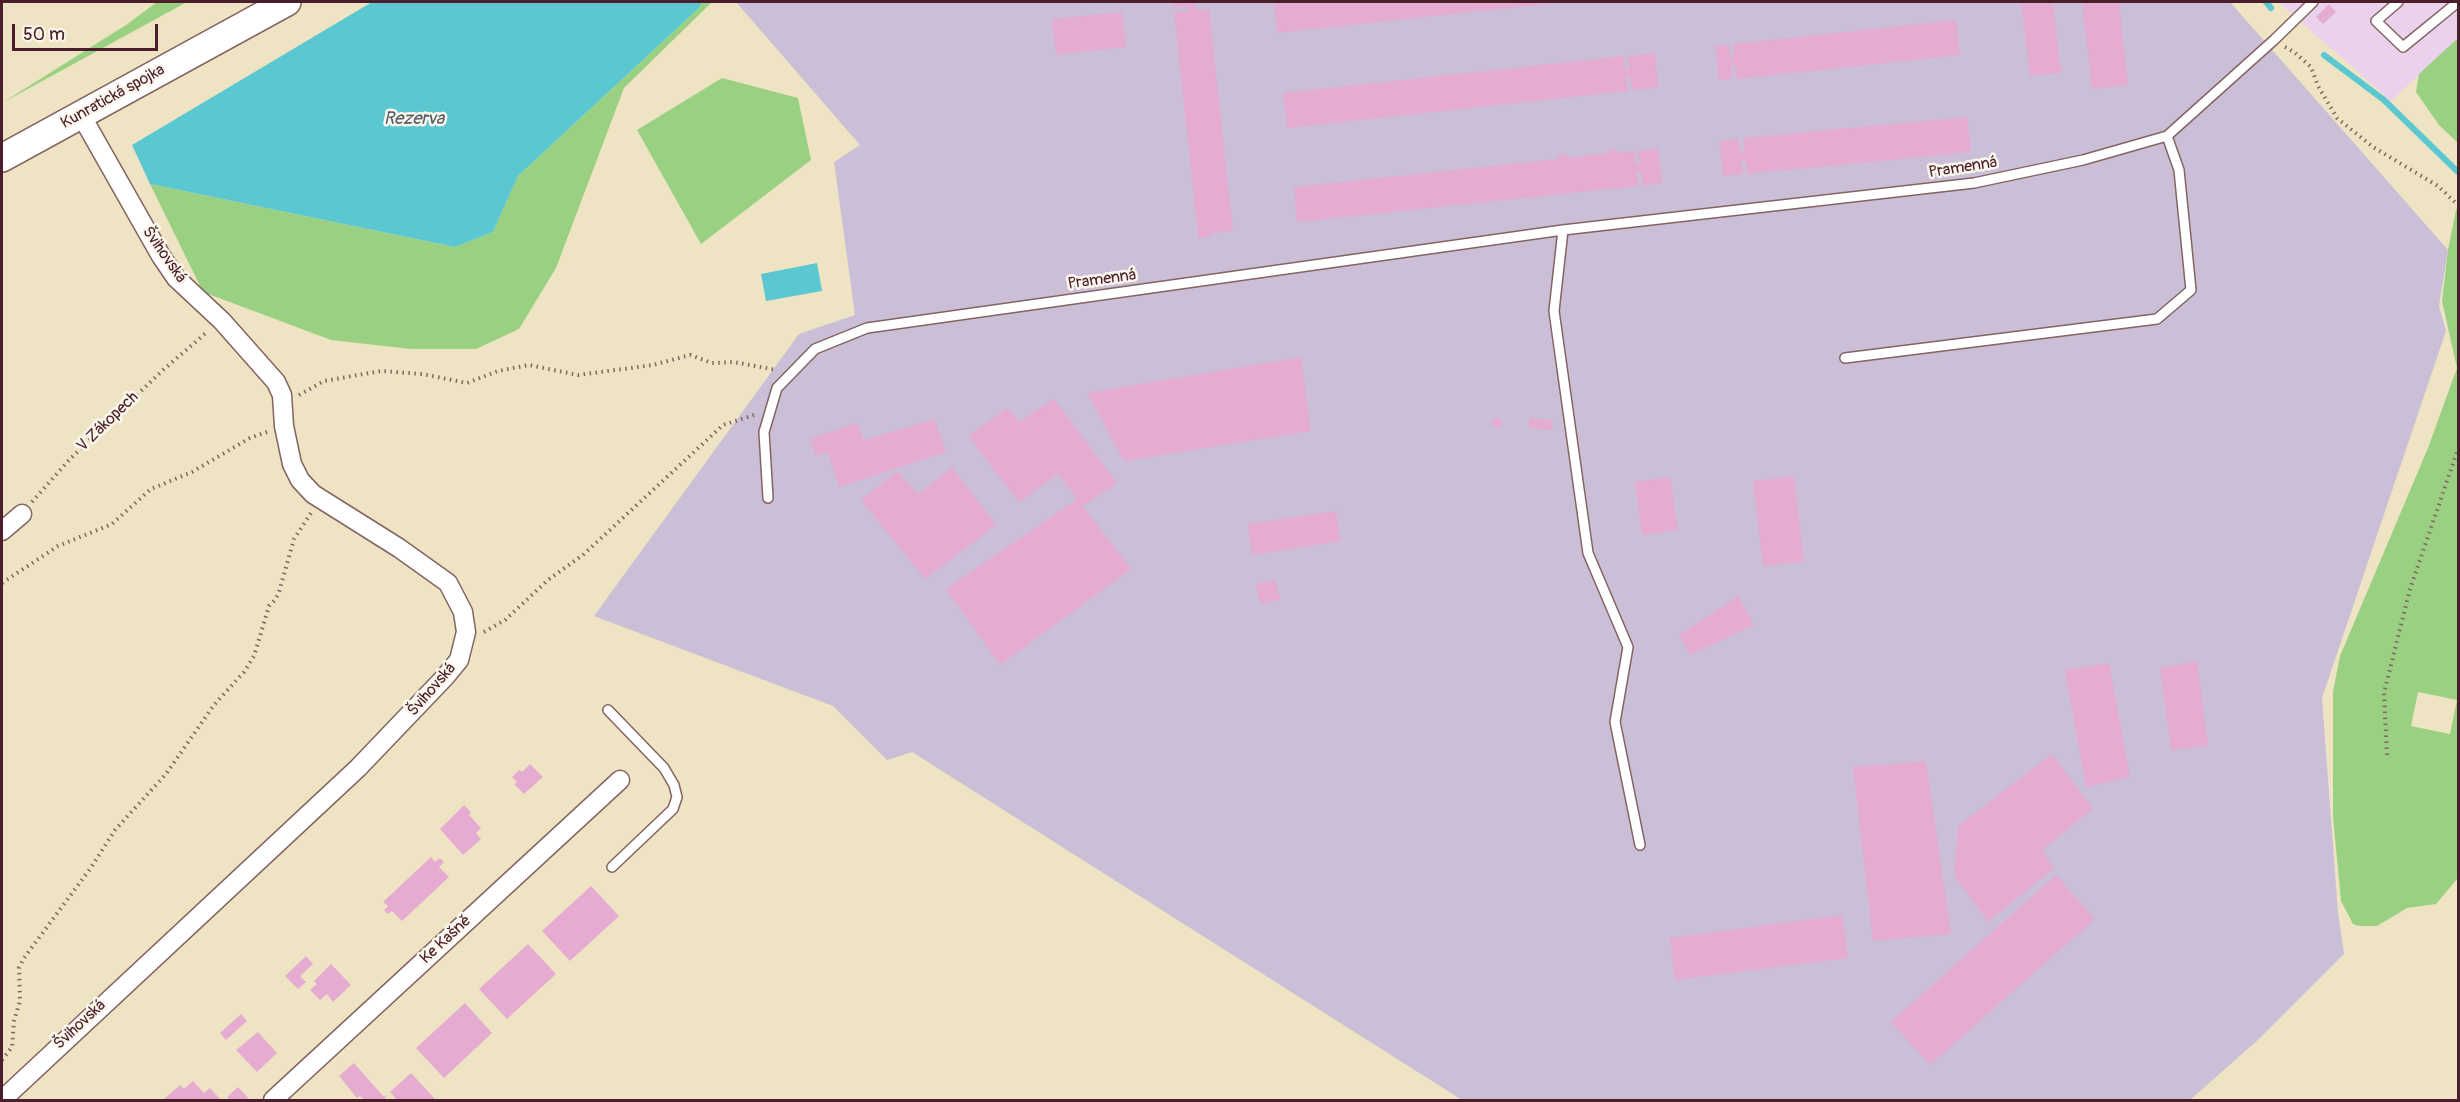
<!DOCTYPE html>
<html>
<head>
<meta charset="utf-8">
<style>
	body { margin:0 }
	#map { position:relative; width:2460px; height:1102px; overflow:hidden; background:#eee4c4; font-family:Pangolin,sans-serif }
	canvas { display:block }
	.frame { position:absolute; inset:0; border:3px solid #4a1f2b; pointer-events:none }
	.scale { position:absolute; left:12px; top:24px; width:146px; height:27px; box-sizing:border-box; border:3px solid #4a1f2b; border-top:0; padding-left:8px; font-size:18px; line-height:21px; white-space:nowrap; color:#4a1f2b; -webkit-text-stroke:4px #fbf7ec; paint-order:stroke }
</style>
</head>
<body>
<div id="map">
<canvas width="2460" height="1102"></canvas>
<div class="frame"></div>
<div class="scale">50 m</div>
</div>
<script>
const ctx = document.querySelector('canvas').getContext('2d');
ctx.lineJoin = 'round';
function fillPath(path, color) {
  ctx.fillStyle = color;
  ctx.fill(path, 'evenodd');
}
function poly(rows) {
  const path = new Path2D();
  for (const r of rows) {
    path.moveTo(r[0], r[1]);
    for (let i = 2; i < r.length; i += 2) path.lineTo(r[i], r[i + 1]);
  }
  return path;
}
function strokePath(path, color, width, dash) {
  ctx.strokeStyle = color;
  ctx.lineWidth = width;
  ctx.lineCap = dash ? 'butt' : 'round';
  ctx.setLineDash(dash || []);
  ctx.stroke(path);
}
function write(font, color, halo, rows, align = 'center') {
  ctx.font = font + ' Pangolin,sans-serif';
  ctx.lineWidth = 5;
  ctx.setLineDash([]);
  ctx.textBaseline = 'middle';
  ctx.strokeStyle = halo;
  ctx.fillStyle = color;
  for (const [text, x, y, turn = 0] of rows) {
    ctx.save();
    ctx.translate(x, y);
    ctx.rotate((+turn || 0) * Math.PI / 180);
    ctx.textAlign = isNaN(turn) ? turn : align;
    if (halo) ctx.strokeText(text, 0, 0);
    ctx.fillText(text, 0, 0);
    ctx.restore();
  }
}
fillPath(poly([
	[2278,2,2458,2,2458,38,2391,101]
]), '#ead1ec');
fillPath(poly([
	[736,2,2230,2,2448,250,2439,306,2446,331,2322,698,2338,912,2344,954,2259,1039,2190,1100,1462,1100,912,752,887,760,833,706,594,616,799,334,855,315,834,162,860,145]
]), '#cabfd6');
fillPath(poly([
	[157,2,187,2,2,103,126,25],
	[702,2,712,2,624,88,556,268,519,329,476,349,411,349,331,340,203,292,150,184,455,247,493,232,518,176,699,8],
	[2458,38,2458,143,2439,125,2416,92,2419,74],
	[722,78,798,98,811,160,701,244,637,130],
	[2458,206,2458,878,2436,904,2407,908,2377,926,2359,926,2353,924,2341,901,2333,817,2333,692,2340,656,2428,448,2457,368,2442,301,2448,250,2456,210],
	[2418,692,2457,700,2450,734,2411,726]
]), '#9ad082');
fillPath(poly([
	[372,2,702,2,699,8,518,176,493,232,455,247,150,184,132,145],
	[817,263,822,291,766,301,761,274]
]), '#5bc8d1');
strokePath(poly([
	[2266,2,2271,8],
	[2324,55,2384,100,2458,172]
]), '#5bc8d1', 6);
fillPath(poly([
	[1173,2,1209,2,1194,5,1195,10,1209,9,1233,231,1210,233,1211,237,1206,237,1206,234,1204,238,1199,238,1198,235,1174,12,1188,11,1187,5,1173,7],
	[1274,2,1552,2,1553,3,1277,33],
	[2021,2,2053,2,2061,73,2030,76],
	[2082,2,2119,2,2128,85,2092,89],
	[2329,4,2336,12,2323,24,2316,17],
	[1122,12,1126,47,1056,55,1052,19],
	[1956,20,1960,55,1737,79,1735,65,1731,66,1732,79,1719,80,1715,46,1729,45,1730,58,1734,57,1733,44],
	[1655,53,1658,88,1632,90,1630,77,1626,77,1628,91,1287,128,1283,93,1624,56,1625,70,1629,69,1628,56],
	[1967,117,1971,152,1747,174,1746,161,1741,161,1743,174,1723,176,1719,141,1739,139,1740,152,1745,152,1743,138],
	[1658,148,1662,183,1642,185,1641,171,1636,172,1638,186,1297,222,1294,187,1558,159,1558,155,1567,154,1567,158,1609,153,1608,150,1617,149,1617,153,1634,151,1636,165,1640,164,1638,151],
	[1301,357,1311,431,1124,461,1087,393],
	[1054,399,1117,483,1083,506,1131,569,1000,665,946,589,1077,499,1058,474,1019,502,968,436,1008,408,1019,422],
	[1494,418,1503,421,1500,428,1491,425],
	[1530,418,1553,421,1552,430,1529,428],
	[935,419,946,452,839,487,828,452,816,456,810,439,857,423,864,440],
	[952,467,996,525,925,579,861,500,897,471,918,494],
	[1794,476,1804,562,1763,566,1753,481],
	[1670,477,1678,530,1642,535,1635,482],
	[1336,511,1341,541,1252,555,1248,524],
	[1276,580,1280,600,1260,604,1256,584],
	[1738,596,1754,625,1690,655,1679,635],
	[2197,661,2208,746,2171,750,2160,668],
	[2109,663,2130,777,2086,787,2065,670],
	[2052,754,2093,809,2042,850,2054,868,1988,922,1954,875,1958,826],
	[1926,761,1951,934,1873,941,1853,767],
	[530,764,543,777,524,794,514,784,517,782,512,777,519,770,522,772],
	[464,805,471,812,469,815,481,828,476,833,481,839,463,855,440,829],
	[431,857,435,862,440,858,444,862,439,867,449,877,402,921,392,911,388,914,384,910,388,906,383,902],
	[2056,875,2095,919,1930,1065,1891,1022],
	[591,886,619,916,570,961,542,931],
	[1842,915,1848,958,1675,980,1670,938],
	[528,944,556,974,507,1019,479,989],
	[306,956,313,964,300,976,306,982,298,989,285,976],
	[331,964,351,985,333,1002,327,994,320,1000,310,990,317,984,314,981],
	[465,1003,492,1033,444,1078,416,1048],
	[241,1014,247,1021,226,1040,220,1033],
	[258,1032,277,1053,257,1072,236,1050],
	[354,1063,384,1097,388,1094,385,1098,387,1100,367,1099,365,1100,360,1096,357,1098,339,1076],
	[411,1073,436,1100,397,1100,390,1092],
	[193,1081,204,1093,210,1088,221,1100,163,1100,180,1085,184,1089],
	[238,1087,250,1100,230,1100,227,1097]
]), '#e5abd1');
const service = poly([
	[2398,2,2376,21,2403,47,2458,2],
	[1563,230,1554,311,1588,553,1628,647,1615,722,1640,845],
	[1845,358,2157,319,2191,290,2179,170,2167,136],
	[768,498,764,432,777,388,815,349,867,328,1563,230,1974,183,2083,160,2167,136,2274,40,2313,2],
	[608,710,664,768,674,785,677,797,673,809,612,867]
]);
const minor = poly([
	[2,531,22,514],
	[2,1100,358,768,445,677,459,660,466,632,463,612,448,583,399,548,313,494,300,480,292,464,284,426,282,395,276,382,222,321,176,278,161,256,81,115],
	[273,1100,620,780]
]);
const secondary = poly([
	[2,158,287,2]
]);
strokePath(service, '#836461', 12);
strokePath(minor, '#836461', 21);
strokePath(secondary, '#836461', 30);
strokePath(poly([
	[2285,47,2294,52,2311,67,2318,86,2337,118,2373,147,2438,186,2458,205],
	[299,395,324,381,381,371,422,374,467,383,498,371,529,365,578,375,653,365,690,355,712,363,734,362,776,370],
	[32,502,70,459,163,370,207,332],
	[2,583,58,546,112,524,151,489,192,472,250,438,267,432],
	[484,632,505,620,548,580,584,554,723,425,754,415],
	[2387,755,2384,693,2410,589,2458,449],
	[2,1060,12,1047,14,1021,20,1001,19,968,24,958,90,869,115,830,166,774,214,705,244,672,254,656,269,606,275,600,279,592,294,539,311,513]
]), '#836461', 4, [1.5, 4.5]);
strokePath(service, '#fff', 9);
strokePath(minor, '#fff', 18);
strokePath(secondary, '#fff', 27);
write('16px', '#4a1f2b', '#fbf7ec', [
	["Kunratická spojka",113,97,-29],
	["Pramenná",1963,168,-9],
	["Švihovská",164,255,55],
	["Pramenná",1102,280,-8],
	["V Zákopech",108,422,-44],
	["Švihovská",432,690,-49],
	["Ke Kašně",446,940,-43],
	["Švihovská",80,1025,-43]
]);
write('italic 18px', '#505a65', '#fbf7ec', [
	["Rezerva",414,119]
]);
</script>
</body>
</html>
